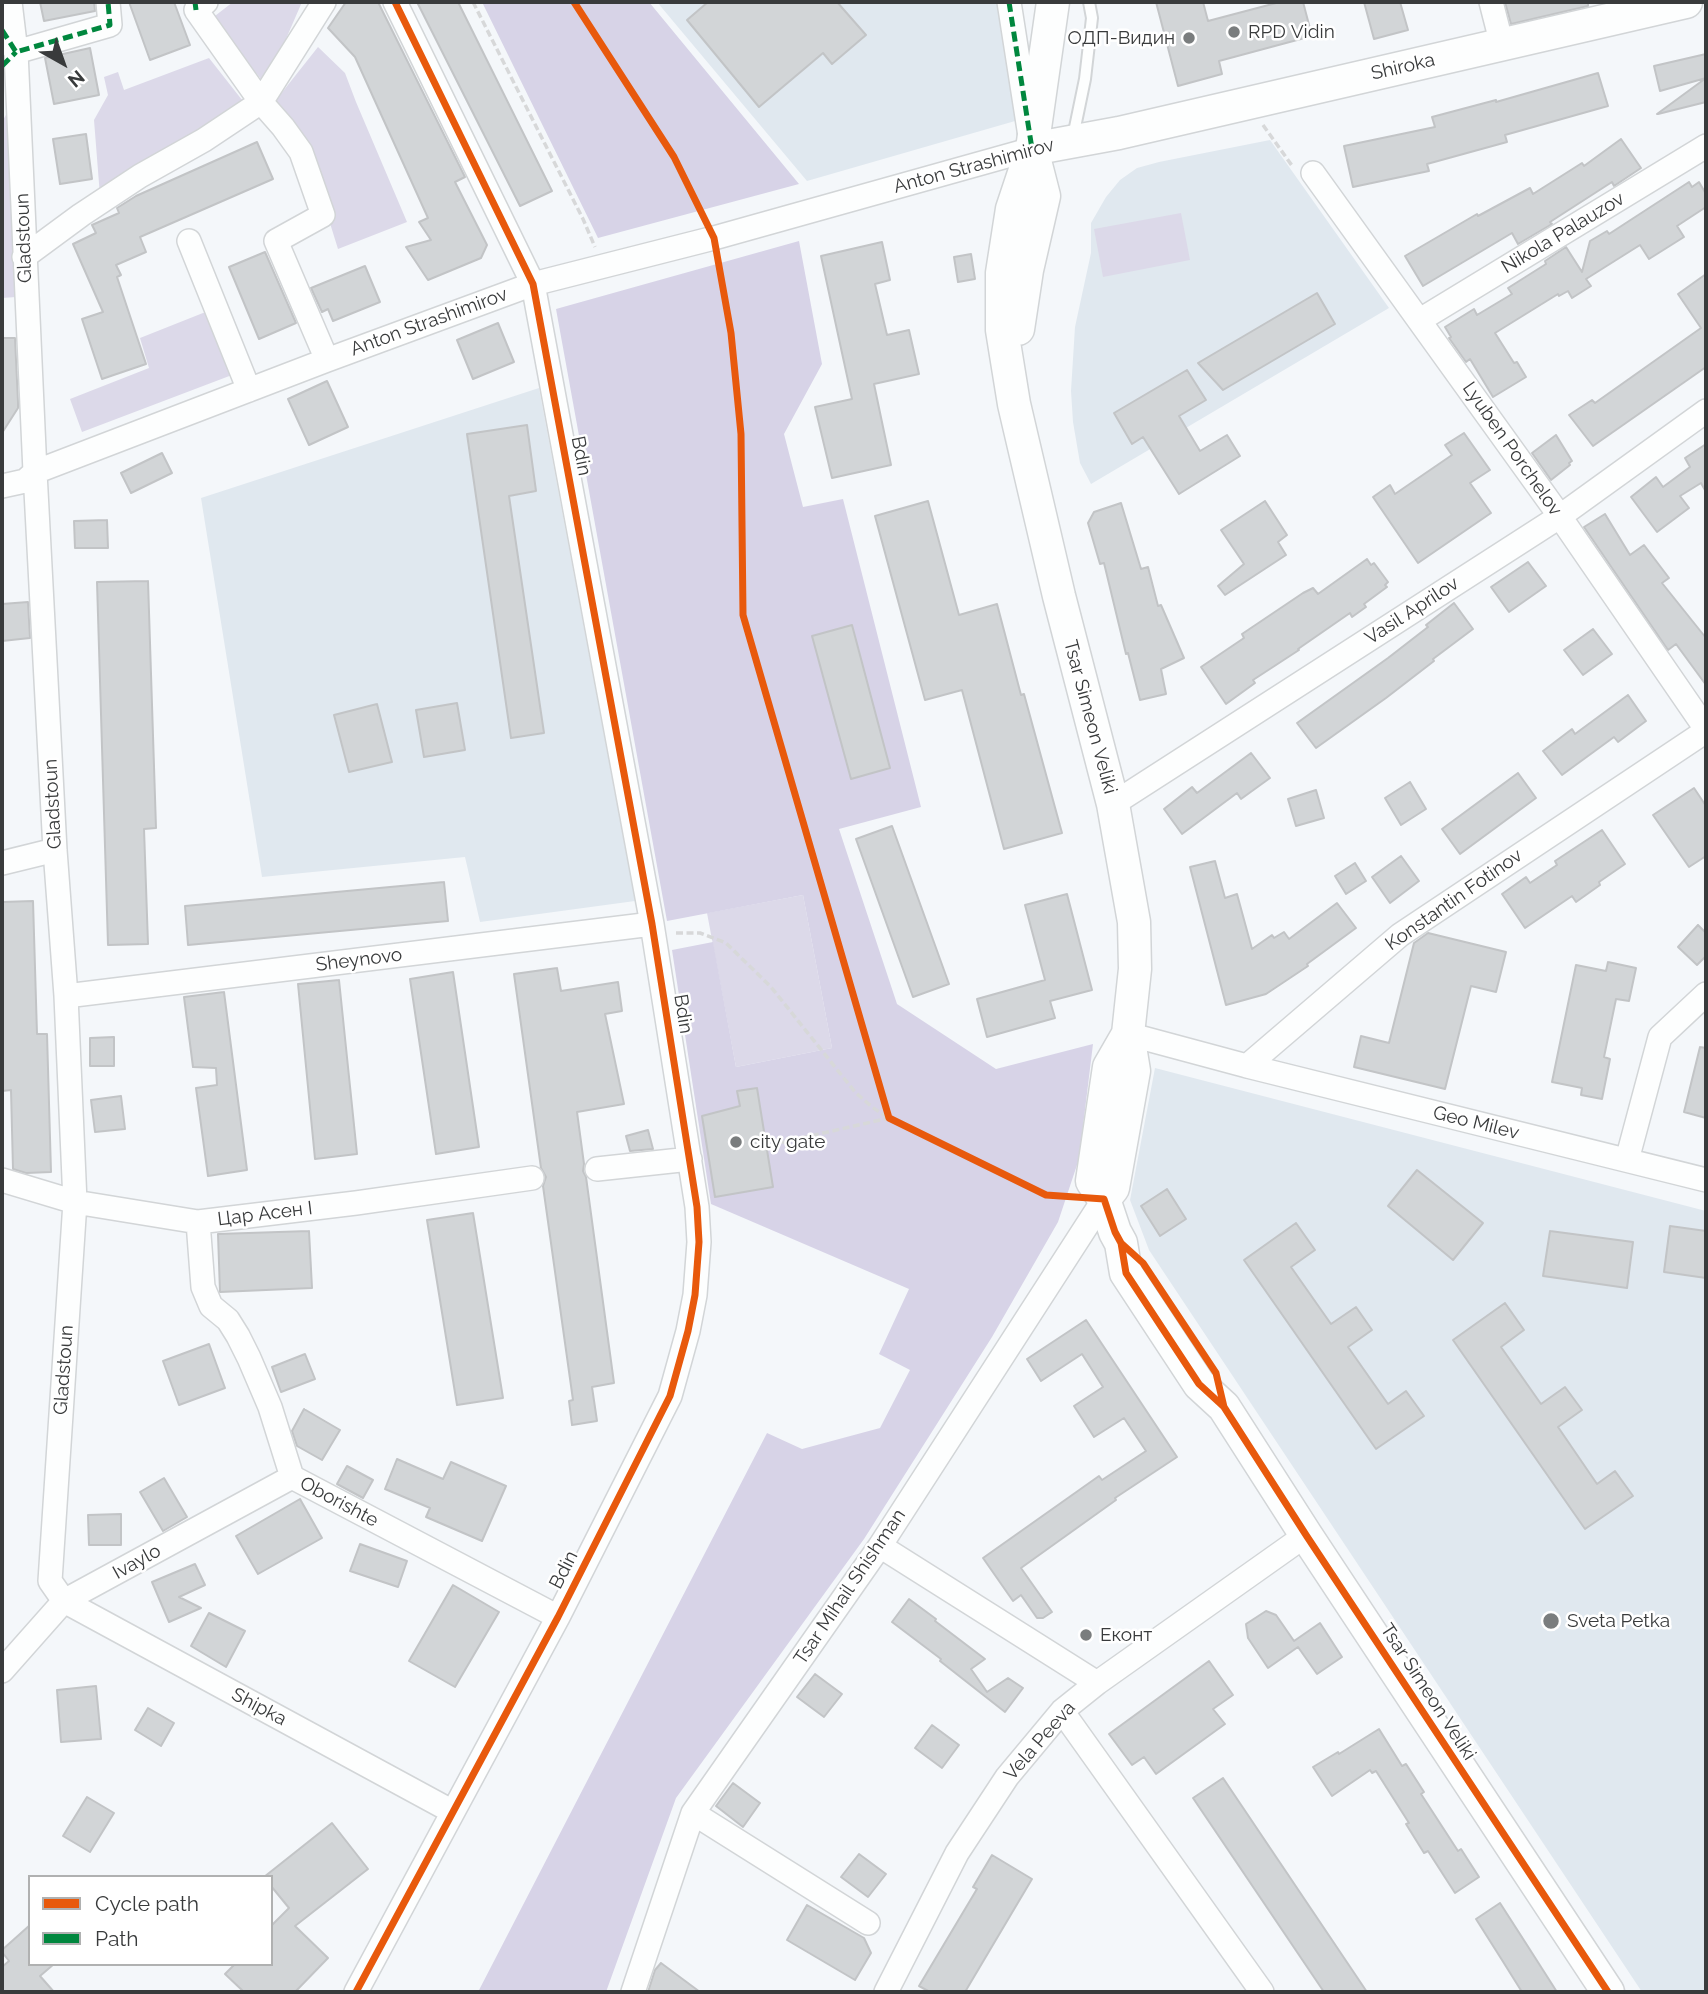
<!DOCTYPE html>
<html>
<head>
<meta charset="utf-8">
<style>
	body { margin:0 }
	#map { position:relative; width:1708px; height:1994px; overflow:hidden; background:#f4f7fa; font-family:Raleway,sans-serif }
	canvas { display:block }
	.frame { position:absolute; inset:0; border:4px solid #393b3c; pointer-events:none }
	.legend { position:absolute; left:28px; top:1875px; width:245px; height:91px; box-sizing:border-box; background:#fff; border:2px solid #b0b1b1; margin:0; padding:9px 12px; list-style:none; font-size:21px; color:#393b3c }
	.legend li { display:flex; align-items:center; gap:14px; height:35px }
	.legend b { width:35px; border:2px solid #b0b1b1 }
	.north { position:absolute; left:28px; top:28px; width:70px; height:70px; -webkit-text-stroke:5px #fff; paint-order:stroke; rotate:140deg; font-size:19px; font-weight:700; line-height:28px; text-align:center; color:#393b3c }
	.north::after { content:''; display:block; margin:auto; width:24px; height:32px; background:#393b3c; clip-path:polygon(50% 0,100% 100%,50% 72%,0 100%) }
</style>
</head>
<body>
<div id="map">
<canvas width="1708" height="1994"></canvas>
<div class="frame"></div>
<ul class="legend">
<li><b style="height:9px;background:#e8590c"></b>Cycle path</li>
<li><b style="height:9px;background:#00873e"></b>Path</li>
</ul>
<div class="north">N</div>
</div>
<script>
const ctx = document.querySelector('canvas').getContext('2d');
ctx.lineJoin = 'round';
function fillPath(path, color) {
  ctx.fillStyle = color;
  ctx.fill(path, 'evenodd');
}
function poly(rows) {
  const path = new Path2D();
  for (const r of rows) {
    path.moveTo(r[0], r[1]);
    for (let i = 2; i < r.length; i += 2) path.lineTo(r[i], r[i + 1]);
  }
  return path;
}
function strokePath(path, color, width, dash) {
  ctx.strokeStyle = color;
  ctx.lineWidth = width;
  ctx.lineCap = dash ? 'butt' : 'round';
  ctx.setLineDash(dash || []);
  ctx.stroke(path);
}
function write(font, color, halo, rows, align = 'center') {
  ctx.font = font + ' Raleway,sans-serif';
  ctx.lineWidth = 5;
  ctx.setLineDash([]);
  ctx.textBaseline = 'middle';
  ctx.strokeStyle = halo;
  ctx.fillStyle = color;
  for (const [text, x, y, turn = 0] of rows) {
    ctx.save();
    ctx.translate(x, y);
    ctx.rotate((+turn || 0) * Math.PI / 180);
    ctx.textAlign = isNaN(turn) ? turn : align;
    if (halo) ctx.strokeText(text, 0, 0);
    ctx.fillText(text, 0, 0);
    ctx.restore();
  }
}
fillPath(poly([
	[657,2,1006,2,1022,119,807,181],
	[1270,140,1389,308,1091,484,1080,463,1073,422,1071,391,1075,327,1091,253,1091,223,1106,197,1120,180,1137,168,1159,162],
	[539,388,635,901,480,922,465,857,262,877,201,498],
	[1155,1068,1706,1211,1706,1992,1642,1992,1149,1250,1130,1200]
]), '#e0e8ef');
fillPath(poly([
	[233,2,302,2,266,85,211,19],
	[318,47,345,73,356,102,407,222,338,249,311,162,276,100],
	[209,58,246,105,100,196,94,120,108,95,104,77,118,72,124,90],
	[7,113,16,297,2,298,2,122],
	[1181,213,1190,260,1103,277,1094,229],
	[208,311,232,375,82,432,70,399,149,368,140,338],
	[803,895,832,1048,736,1067,707,913]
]), '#dcd9e9');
fillPath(poly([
	[482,2,649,2,799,184,598,238],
	[799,241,822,364,784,434,803,507,843,499,921,807,839,829,897,1004,996,1069,1093,1044,1079,1159,1058,1222,992,1337,864,1539,676,1798,606,1992,478,1992,767,1433,802,1449,880,1428,910,1370,879,1354,909,1289,711,1204,672,950,713,942,736,1067,832,1048,803,895,667,921,556,309]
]), '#d7d3e7');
const building = poly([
	[40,2,94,2,95,11,44,21,40,2],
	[129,2,174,2,190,45,150,60,129,2],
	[346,2,378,2,465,177,455,182,487,245,481,258,428,280,406,247,431,240,419,222,428,218,355,57,328,28,346,2],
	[417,2,458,2,552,191,520,206,417,2],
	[708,2,837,2,866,35,832,64,823,53,759,107,687,20,708,2],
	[1156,2,1203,2,1208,21,1280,2,1303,2,1312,36,1219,61,1222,74,1178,86,1156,2],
	[1364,2,1400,2,1408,30,1374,39,1364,2],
	[1505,2,1588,2,1588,6,1511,24,1505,2],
	[90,48,99,95,54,104,45,58,90,48],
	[1706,54,1706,78,1660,91,1654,66,1706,54],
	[1598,73,1608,106,1505,135,1507,142,1427,164,1429,171,1353,187,1344,146,1435,127,1432,117,1496,100,1496,102,1598,73],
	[1706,78,1706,102,1658,114,1657,114,1706,78],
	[86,134,92,179,60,184,53,139,86,134],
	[1621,139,1641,168,1614,186,1612,182,1550,222,1552,224,1518,244,1512,233,1423,286,1405,256,1477,214,1478,216,1530,188,1533,194,1582,163,1584,166,1621,139],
	[257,142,273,179,140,237,146,252,116,265,121,275,117,277,146,364,102,379,82,319,103,312,73,244,96,233,92,225,119,213,117,208,136,196,257,142],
	[1689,182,1692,187,1699,182,1706,194,1706,207,1677,226,1684,237,1649,259,1640,245,1586,279,1591,286,1572,298,1568,291,1559,296,1558,294,1495,333,1514,363,1517,362,1526,377,1493,397,1470,359,1466,362,1449,338,1451,337,1445,327,1474,309,1477,315,1512,294,1508,288,1546,264,1545,261,1566,247,1582,272,1590,241,1607,231,1609,234,1689,182],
	[882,242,890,280,875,284,887,335,909,330,919,374,874,384,891,465,832,478,815,407,852,399,821,256,882,242],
	[265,252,296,323,259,339,229,267,265,252],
	[971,254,975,279,958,282,954,257,971,254],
	[365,266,380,302,333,321,328,309,322,312,311,288,365,266],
	[1706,274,1706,367,1593,446,1569,415,1592,400,1595,403,1701,328,1678,294,1706,274],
	[1317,293,1335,324,1223,390,1198,363,1317,293],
	[498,323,514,362,473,379,457,340,498,323],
	[2,338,15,338,18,402,18,408,2,433,2,338],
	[1187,370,1206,400,1179,416,1200,451,1227,435,1240,456,1179,494,1143,437,1132,444,1114,413,1187,370],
	[327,381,348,427,309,445,288,399,327,381],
	[527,425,536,491,509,496,544,733,511,738,467,434,527,425],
	[1464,433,1490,470,1470,483,1491,513,1418,563,1373,497,1390,485,1395,494,1452,455,1445,445,1464,433],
	[1556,435,1572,461,1569,463,1570,465,1551,480,1532,453,1556,435],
	[1706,444,1706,492,1701,483,1680,496,1689,508,1657,532,1631,497,1656,477,1663,487,1690,467,1685,458,1706,444],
	[162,453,172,473,131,493,121,473,162,453],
	[928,501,959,615,997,604,1021,695,1024,694,1062,833,1004,849,962,690,925,700,875,516,928,501],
	[1265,501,1287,535,1278,542,1286,555,1225,595,1218,586,1244,564,1221,530,1265,501],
	[1121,503,1141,569,1148,567,1158,606,1161,605,1184,658,1161,669,1166,694,1140,700,1128,653,1126,654,1104,563,1100,564,1088,523,1094,512,1121,503],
	[1605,514,1630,555,1644,545,1669,578,1662,583,1706,638,1706,685,1676,644,1668,650,1584,527,1605,514],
	[107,520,108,548,75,548,74,521,107,520],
	[1367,559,1371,565,1374,563,1388,582,1385,585,1387,587,1364,604,1366,607,1352,617,1350,613,1298,649,1299,650,1253,680,1255,683,1226,704,1201,667,1244,638,1242,634,1303,593,1313,588,1318,594,1367,559],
	[1528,562,1546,586,1509,612,1491,587,1528,562],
	[148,581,156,828,144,829,148,944,108,945,97,582,148,581],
	[28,602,30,638,2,641,2,604,28,602],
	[1454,603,1473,629,1433,659,1434,661,1386,698,1316,748,1297,723,1388,658,1428,627,1426,625,1454,603],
	[852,625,890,768,851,779,812,636,852,625],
	[1593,629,1612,654,1583,675,1564,650,1593,629],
	[1628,695,1646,721,1618,742,1614,737,1562,775,1543,751,1572,729,1575,734,1628,695],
	[457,703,465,750,424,757,416,710,457,703],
	[377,704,392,762,349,772,334,715,377,704],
	[1251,753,1270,778,1241,799,1237,793,1182,834,1164,809,1192,787,1197,793,1251,753],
	[1518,773,1536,798,1460,854,1442,829,1518,773],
	[1410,782,1426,809,1401,825,1385,798,1410,782],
	[1694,788,1706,806,1706,856,1689,867,1653,815,1694,788],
	[1316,790,1324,818,1296,826,1288,799,1316,790],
	[892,826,949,984,913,997,856,839,892,826],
	[1602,830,1625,864,1599,882,1600,885,1576,902,1572,896,1525,928,1502,894,1526,877,1530,883,1557,865,1555,861,1602,830],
	[1401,856,1419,881,1390,903,1372,877,1401,856],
	[1215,861,1225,898,1237,894,1252,949,1272,935,1274,938,1284,932,1289,939,1337,903,1356,928,1307,964,1308,966,1266,994,1226,1005,1190,867,1215,861],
	[1355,863,1366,881,1346,894,1335,876,1355,863],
	[444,882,448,921,188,945,185,906,444,882],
	[1067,894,1092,990,1050,1001,1055,1018,987,1037,977,999,1045,980,1025,905,1067,894],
	[33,901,37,1034,47,1034,51,1172,26,1173,13,1169,11,1090,2,1091,2,902,33,901],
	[1698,925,1706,933,1706,956,1697,965,1678,947,1698,925],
	[1428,933,1506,952,1496,992,1471,986,1445,1089,1354,1067,1361,1036,1389,1043,1414,943,1428,933],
	[1608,962,1636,968,1629,1001,1616,999,1604,1057,1610,1059,1602,1099,1581,1095,1582,1088,1552,1082,1576,965,1606,971,1608,962],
	[557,968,561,991,618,982,622,1011,605,1014,624,1104,577,1112,584,1164,583,1171,586,1177,614,1383,592,1387,597,1421,572,1425,569,1401,573,1400,543,1186,546,1177,541,1168,514,974,557,968],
	[453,972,479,1147,436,1154,410,979,453,972],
	[339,980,357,1154,315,1159,298,984,339,980],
	[224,992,247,1170,208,1176,196,1088,217,1085,216,1068,193,1067,184,997,224,992],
	[114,1037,114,1066,90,1066,90,1038,114,1037],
	[1700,1047,1706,1048,1706,1118,1684,1112,1700,1047],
	[757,1088,773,1187,715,1197,702,1116,740,1106,737,1091,757,1088],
	[121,1096,125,1129,95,1132,91,1100,121,1096],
	[648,1130,653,1149,630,1151,626,1136,648,1130],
	[1417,1170,1483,1223,1453,1260,1388,1206,1417,1170],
	[1167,1189,1186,1219,1160,1236,1141,1206,1167,1189],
	[473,1213,503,1398,457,1405,427,1220,473,1213],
	[1296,1223,1315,1250,1291,1267,1331,1324,1356,1307,1372,1330,1348,1347,1388,1404,1406,1391,1424,1416,1376,1449,1244,1260,1296,1223],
	[1670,1226,1706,1231,1706,1278,1664,1272,1670,1226],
	[309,1231,312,1288,220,1292,218,1234,309,1231],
	[1550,1231,1633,1242,1627,1288,1543,1276,1550,1231],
	[1505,1303,1524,1330,1501,1347,1541,1404,1565,1387,1582,1410,1558,1427,1597,1484,1615,1471,1633,1496,1585,1529,1453,1340,1505,1303],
	[1086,1320,1177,1457,1115,1498,1116,1500,1021,1568,1052,1612,1043,1618,1037,1618,1021,1595,1013,1601,983,1558,1099,1476,1102,1480,1146,1451,1124,1418,1094,1437,1074,1406,1103,1387,1082,1354,1041,1381,1027,1359,1086,1320],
	[209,1344,225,1388,179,1405,163,1361,209,1344],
	[305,1354,315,1379,281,1392,272,1367,305,1354],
	[304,1409,340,1430,322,1460,297,1446,292,1431,304,1409],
	[397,1459,443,1479,451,1462,506,1486,482,1541,426,1517,430,1508,385,1489,397,1459],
	[347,1466,373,1480,363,1498,337,1484,347,1466],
	[164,1478,187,1517,163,1531,140,1492,164,1478],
	[300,1499,322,1538,258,1574,236,1536,300,1499],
	[121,1514,121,1545,89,1545,88,1515,121,1514],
	[360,1544,407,1561,398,1587,350,1571,360,1544],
	[195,1564,205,1585,179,1597,201,1608,169,1622,152,1582,195,1564],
	[453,1585,499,1612,455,1687,409,1661,453,1585],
	[909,1599,936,1619,935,1621,985,1659,971,1669,987,1692,1008,1678,1023,1688,1005,1712,940,1661,941,1659,892,1622,909,1599],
	[1266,1611,1276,1615,1294,1641,1320,1623,1342,1657,1317,1674,1298,1647,1268,1668,1248,1638,1246,1624,1266,1611],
	[209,1613,245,1631,226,1667,191,1646,209,1613],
	[1209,1661,1233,1695,1213,1709,1225,1724,1156,1774,1144,1757,1132,1765,1109,1734,1209,1661],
	[815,1674,842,1694,824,1717,797,1697,815,1674],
	[96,1686,101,1739,61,1742,57,1690,96,1686],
	[148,1708,174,1723,161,1746,135,1730,148,1708],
	[932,1725,959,1745,942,1768,915,1748,932,1725],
	[1379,1729,1402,1766,1406,1764,1424,1792,1421,1794,1458,1851,1461,1849,1479,1877,1455,1893,1428,1851,1424,1853,1406,1824,1409,1823,1376,1771,1372,1773,1370,1770,1332,1796,1313,1767,1338,1752,1339,1754,1379,1729],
	[1223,1778,1367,1992,1324,1992,1193,1798,1223,1778],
	[733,1783,760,1803,743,1827,716,1806,733,1783],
	[87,1797,114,1813,90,1852,63,1836,87,1797],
	[332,1823,368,1869,295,1926,328,1958,295,1992,244,1992,225,1974,235,1964,271,1964,271,1926,289,1908,271,1886,271,1877,264,1877,332,1823],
	[859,1854,886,1874,868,1897,841,1877,859,1854],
	[992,1855,1032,1879,965,1992,930,1992,919,1986,977,1889,973,1887,992,1855],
	[1500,1903,1527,1945,1557,1992,1522,1992,1502,1960,1476,1919,1500,1903],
	[807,1905,864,1938,871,1953,855,1980,787,1940,807,1905],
	[30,1925,30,1964,54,1964,40,1976,54,1992,2,1992,2,1967,9,1961,2,1952,2,1950,30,1925],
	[661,1963,700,1992,648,1992,655,1970,661,1963]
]);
fillPath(building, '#d2d5d7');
strokePath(building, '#c2c4c6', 2);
const lane = poly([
	[1073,137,1085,79,1092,18,1089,2]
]);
const street = poly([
	[10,2,16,52,35,472,55,850,66,996,75,1202,50,1581,64,1601,453,1812],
	[206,2,196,10,261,102,283,127,301,152,323,215,276,241,327,360],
	[1491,2,1502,45],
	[8,39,16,52,110,25,108,2],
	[1313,173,1554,508,1706,729],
	[189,241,249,390],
	[24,257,81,215,140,176,204,140,261,102,324,2],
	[1420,320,1706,146],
	[2,486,25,481,35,472,327,360,533,284,714,238,1032,149,1009,2],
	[1113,804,1559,517,1706,411],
	[2,863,55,850],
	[66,996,652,924],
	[1128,1034,1247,1066,1400,935,1706,731],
	[1247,1066,1706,1180],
	[1627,1160,1660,1037,1706,994],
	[597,1169,690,1159],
	[2,1180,75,1202,198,1222,356,1203,532,1178],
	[198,1222,203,1287,211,1306,228,1320,238,1336,249,1358,270,1407,292,1477,558,1617],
	[880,1546,1097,1683],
	[2,1671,64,1601,292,1477],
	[1062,1711,1262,1992],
	[693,1813,868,1923],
	[356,1992,558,1617,670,1396,688,1331,695,1295,699,1242,697,1207,652,924,533,284,395,2],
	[633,1992,693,1813,880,1546,1104,1199],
	[886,1992,957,1853,1007,1777,1062,1711,1097,1683,1306,1535]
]);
const secondary = poly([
	[1053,2,1032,149,1012,209,1002,273,1002,330,1014,404,1059,596,1113,804,1134,922,1135,969,1128,1034,1134,1071,1113,1188,1104,1199],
	[1032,149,1119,133,1686,2],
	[1018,329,1027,270,1044,196,1032,149],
	[1128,1034,1109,1067,1092,1181,1104,1199,1115,1232,1121,1243,1126,1273,1199,1384,1224,1407,1306,1535,1608,1992]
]);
strokePath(lane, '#d2d5d7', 14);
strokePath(street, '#d2d5d7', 26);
strokePath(secondary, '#d2d5d7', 35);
strokePath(poly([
	[473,2,583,219,595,247],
	[574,2,674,157,704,219],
	[1263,125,1293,167],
	[717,259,731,333,741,434,743,615,889,1118,1046,1195,1071,1197],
	[676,933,700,933,726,943,771,987,855,1092,872,1107,887,1117],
	[771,1145,889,1118]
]), '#d7d8d9', 3.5, [7, 3.5]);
strokePath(lane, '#fdfefe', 10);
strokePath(street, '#fdfefe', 23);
strokePath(secondary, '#fdfefe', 32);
strokePath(poly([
	[195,2,196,10],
	[1009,2,1032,149],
	[2,30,16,52,110,25,108,2],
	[2,66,16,52]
]), '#00873e', 5, [10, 5]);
strokePath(poly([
	[574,2,674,157,714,238,731,333,741,434,743,615,889,1118,1046,1195,1104,1199,1115,1232,1121,1243,1126,1273,1199,1384,1224,1407,1306,1535,1608,1992],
	[1121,1243,1143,1263,1216,1373,1224,1407],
	[356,1992,558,1617,670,1396,688,1331,695,1295,699,1242,697,1207,652,924,533,284,395,2]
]), '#e8590c', 7);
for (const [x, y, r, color] of [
	[1234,32,7,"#7a7d7e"],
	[1189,38,7,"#7a7d7e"],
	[736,1142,7,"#7a7d7e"],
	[1551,1621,9,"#7a7d7e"],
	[1086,1635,7,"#7a7d7e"]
]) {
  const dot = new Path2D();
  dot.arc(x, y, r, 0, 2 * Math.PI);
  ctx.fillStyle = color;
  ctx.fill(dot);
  strokePath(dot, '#fff', 2.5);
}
write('19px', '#393b3c', '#fff', [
	["RPD Vidin",1248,32],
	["ОДП-Видин",1175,38,"right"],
	["city gate",750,1142],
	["Sveta Petka",1567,1621],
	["Еконт",1100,1635]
], 'left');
write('19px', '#393b3c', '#fff', [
	["Shiroka",1403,67,-13],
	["Anton Strashimirov",974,166,-15],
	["Nikola Palauzov",1563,233,-31],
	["Gladstoun",24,238,-92],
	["Anton Strashimirov",429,322,-20],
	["Lyuben Porchelov",1512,449,55],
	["Bdin",581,456,79],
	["Vasil Aprilov",1412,611,-33],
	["Tsar Simeon Veliki",1090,717,75],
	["Gladstoun",53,804,-93],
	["Konstantin Fotinov",1454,900,-35],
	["Sheynovo",359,960,-7],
	["Bdin",683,1014,81],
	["Geo Milev",1476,1123,14],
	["Цар Асен I",265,1214,-7],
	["Gladstoun",64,1370,-86],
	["Oborishte",339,1502,28],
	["Ivaylo",137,1562,-29],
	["Bdin",564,1570,-63],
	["Tsar Mihail Shishman",850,1587,-56],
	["Tsar Simeon Veliki",1428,1692,57],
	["Shipka",259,1707,28],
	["Vela Peeva",1040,1741,-49]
]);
</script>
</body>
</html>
